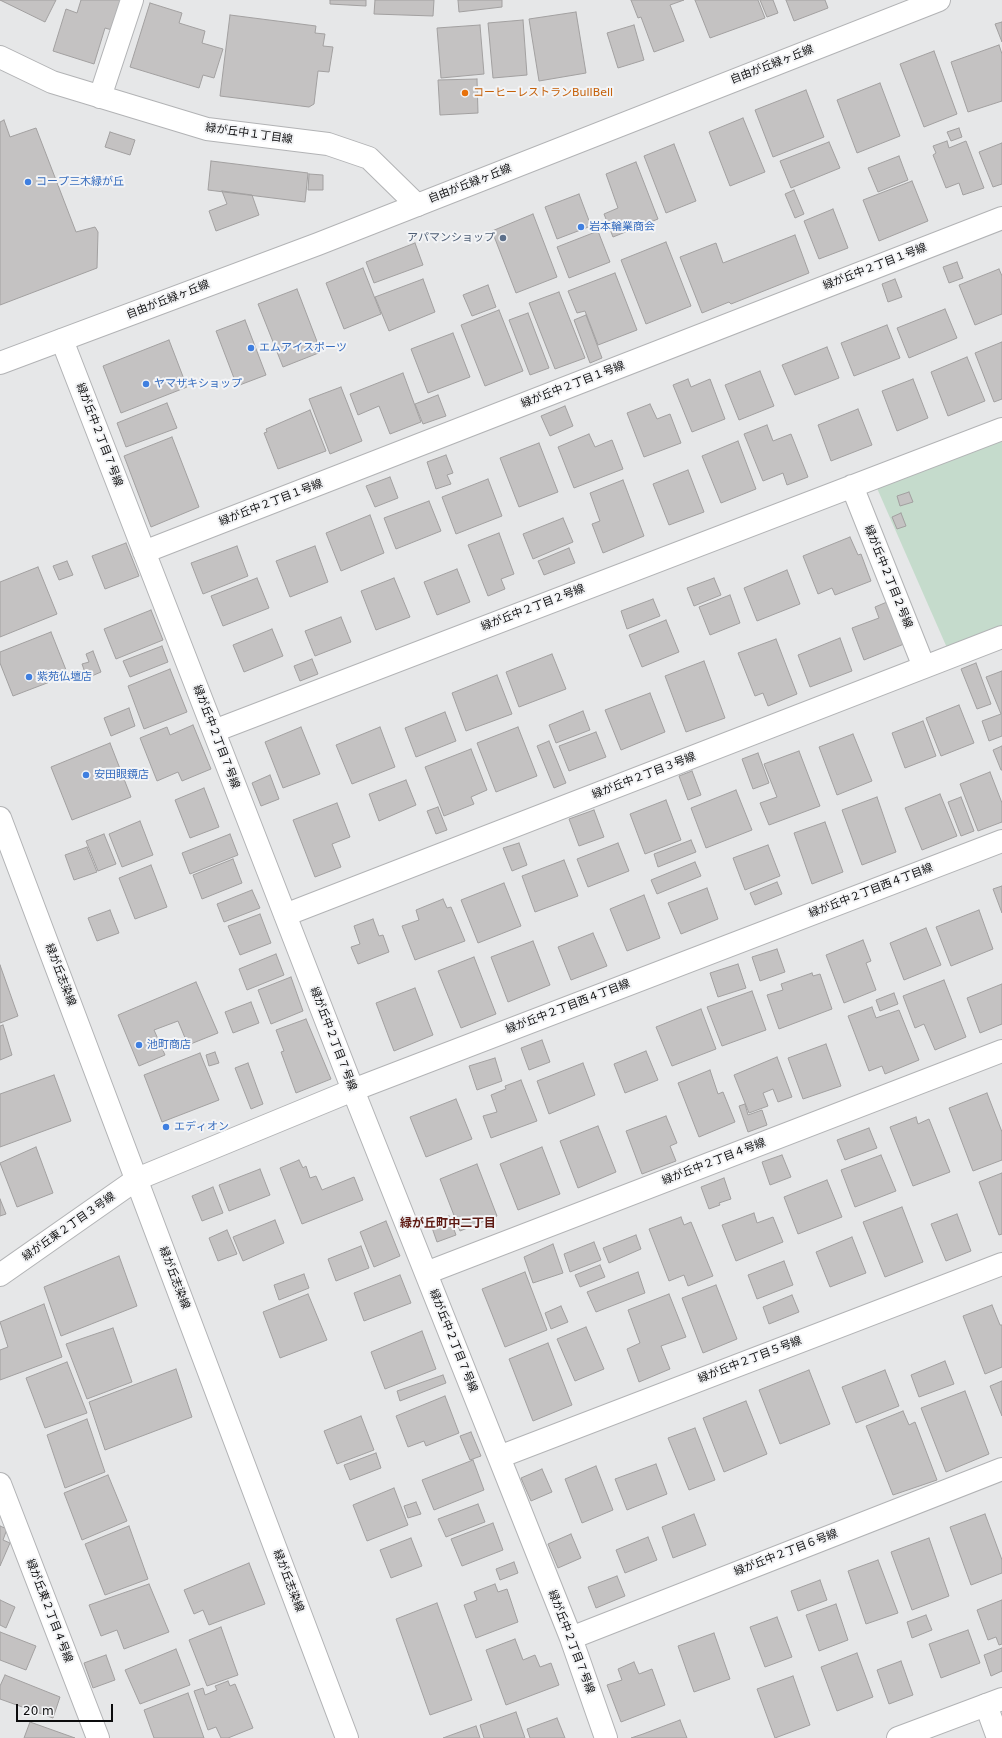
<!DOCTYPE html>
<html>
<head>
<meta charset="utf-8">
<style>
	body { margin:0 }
	#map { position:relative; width:1002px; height:1738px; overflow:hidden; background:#e6e7e8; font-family:"DejaVu Sans",sans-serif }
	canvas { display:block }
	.scale { position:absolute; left:16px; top:1704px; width:97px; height:18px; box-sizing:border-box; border:2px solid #0c0c0d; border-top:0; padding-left:5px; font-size:12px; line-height:14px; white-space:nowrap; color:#0c0c0d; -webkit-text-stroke:3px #f3f4f6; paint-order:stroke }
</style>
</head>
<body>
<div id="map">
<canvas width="1002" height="1738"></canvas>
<div class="scale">20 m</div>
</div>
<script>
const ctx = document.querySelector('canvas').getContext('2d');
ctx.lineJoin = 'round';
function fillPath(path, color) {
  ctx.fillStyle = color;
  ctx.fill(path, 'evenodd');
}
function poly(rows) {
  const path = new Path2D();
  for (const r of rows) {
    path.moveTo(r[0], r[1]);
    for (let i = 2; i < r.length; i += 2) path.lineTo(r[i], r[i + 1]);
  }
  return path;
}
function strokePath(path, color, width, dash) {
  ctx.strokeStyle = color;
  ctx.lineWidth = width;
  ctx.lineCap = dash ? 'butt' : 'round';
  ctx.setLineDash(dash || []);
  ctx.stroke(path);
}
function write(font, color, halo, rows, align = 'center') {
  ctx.font = font + ' "DejaVu Sans","Noto Sans JP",sans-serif';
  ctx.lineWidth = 4;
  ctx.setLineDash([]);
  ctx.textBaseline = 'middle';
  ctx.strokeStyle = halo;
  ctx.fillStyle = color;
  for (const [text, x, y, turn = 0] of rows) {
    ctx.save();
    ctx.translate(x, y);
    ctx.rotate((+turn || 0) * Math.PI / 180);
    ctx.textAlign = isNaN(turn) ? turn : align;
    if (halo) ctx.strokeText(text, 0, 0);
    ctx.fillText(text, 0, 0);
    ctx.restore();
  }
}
fillPath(poly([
	[1002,429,1002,637,951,657,873,479]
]), '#c5dbcc');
const building = poly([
	[0,0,56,0,45,22,0,0],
	[81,0,122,0,112,30,105,28,94,64,53,51,66,9,77,13,81,0],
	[330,0,366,0,366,6,330,4,330,0],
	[375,0,434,0,433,16,374,14,375,0],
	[458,0,502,0,502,7,459,12,458,0],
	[631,0,684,0,670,5,684,41,654,52,641,17,638,18,631,0],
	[695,0,758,0,765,18,710,38,695,0],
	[760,0,773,0,778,13,767,17,760,0],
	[786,0,825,0,828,8,794,21,786,0],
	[150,3,182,13,179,23,205,31,202,43,223,49,214,78,203,75,199,88,130,67,150,3],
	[576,12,586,73,539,81,529,19,576,12],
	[230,15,316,26,315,33,325,34,323,46,333,47,329,72,318,71,314,104,309,107,220,96,230,15],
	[523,20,527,75,493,78,488,23,523,20],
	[1002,22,1002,42,995,24,1002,22],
	[480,25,484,74,441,78,437,28,480,25],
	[634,25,644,60,618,68,607,33,634,25],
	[999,45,1002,54,1002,101,968,112,951,62,999,45],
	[934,51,957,114,924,127,900,64,934,51],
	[477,79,478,113,440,115,438,80,477,79],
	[880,83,900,136,857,153,837,100,880,83],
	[806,90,824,137,773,157,755,110,806,90],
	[743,118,765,172,730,186,709,132,743,118],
	[4,120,10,137,36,128,76,232,95,227,98,232,97,268,0,305,0,122,4,120],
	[959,128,962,137,951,141,947,132,959,128],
	[110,132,135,140,130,155,105,147,110,132],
	[947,141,949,148,966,141,984,188,963,195,959,183,946,188,933,155,936,153,933,146,947,141],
	[829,142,840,168,791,188,780,161,829,142],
	[1002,143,1002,184,993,187,979,152,1002,143],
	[674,144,696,201,666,213,644,156,674,144],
	[899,156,908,180,878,192,868,168,899,156],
	[211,161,308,173,305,202,208,190,211,161],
	[636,162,658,219,613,237,604,214,618,208,606,174,636,162],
	[309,174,323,175,323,190,308,190,309,174],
	[912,181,928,221,879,241,863,200,912,181],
	[794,190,804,214,795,218,785,194,794,190],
	[222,191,252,195,259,215,216,231,209,211,227,204,222,191],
	[579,194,591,226,557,239,545,207,579,194],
	[833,209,848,248,819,259,804,221,833,209],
	[533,214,557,277,516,293,492,231,533,214],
	[598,231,610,262,569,278,557,247,598,231],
	[795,235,809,273,731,304,729,302,702,313,680,257,716,243,723,263,795,235],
	[666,242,691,306,646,324,621,260,666,242],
	[415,243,423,265,374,283,366,262,415,243],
	[957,262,963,278,949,283,943,267,957,262],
	[363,268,381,314,344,329,326,283,363,268],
	[999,269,1002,276,1002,314,975,325,959,285,999,269],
	[615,273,637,330,598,345,585,311,577,313,568,291,615,273],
	[423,279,435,312,389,331,375,297,423,279],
	[895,279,902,297,888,302,882,284,895,279],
	[488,285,496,307,472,316,463,295,488,285],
	[297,289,321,352,283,367,258,304,297,289],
	[559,292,585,358,555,369,529,303,559,292],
	[945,309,957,338,909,358,897,328,945,309],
	[499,310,523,371,485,386,461,325,499,310],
	[528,313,549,368,530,375,509,320,528,313],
	[586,315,602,358,590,363,574,320,586,315],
	[245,320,266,375,237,386,216,331,245,320],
	[887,325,900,358,854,376,841,343,887,325],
	[453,333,470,377,428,393,411,349,453,333],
	[169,340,187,387,121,413,103,366,169,340],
	[1002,342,1002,399,994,402,975,353,1002,342],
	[827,347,839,378,795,395,782,365,827,347],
	[967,357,985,401,948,416,931,372,967,357],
	[760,371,774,406,739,420,725,385,760,371],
	[403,373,421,422,390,434,379,406,358,415,350,394,403,373],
	[688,379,691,387,710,379,725,419,692,432,673,385,688,379],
	[913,379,928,418,897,431,882,391,913,379],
	[341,387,362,441,330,454,309,399,341,387],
	[438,395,446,416,423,424,415,404,438,395],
	[167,403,177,428,126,447,117,423,167,403],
	[650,404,657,419,670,414,681,443,644,457,627,413,650,404],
	[565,406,573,426,550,436,541,416,565,406],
	[858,409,872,445,831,461,818,425,858,409],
	[310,410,326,451,278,469,264,433,267,432,266,429,310,410],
	[767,425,773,441,791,434,808,477,787,485,783,473,763,481,744,434,767,425],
	[589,434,595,447,612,440,623,469,574,488,558,447,589,434],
	[172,437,199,507,151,527,124,456,172,437],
	[738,441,756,489,721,503,702,456,738,441],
	[539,443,558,492,519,507,500,458,539,443],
	[446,455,453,473,447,475,451,484,436,489,427,462,446,455],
	[688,470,704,512,669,525,653,484,688,470],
	[390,477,398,498,375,507,366,486,390,477],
	[488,479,502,516,456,534,442,497,488,479],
	[623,480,644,536,603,553,592,524,600,521,590,493,623,480],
	[909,492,913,502,900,506,897,496,909,492],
	[429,501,441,531,396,549,384,518,429,501],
	[901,513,906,526,897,529,892,517,901,513],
	[370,515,384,553,341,571,326,533,370,515],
	[563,518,573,542,533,559,523,534,563,518],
	[499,533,514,574,501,579,505,589,488,596,468,545,499,533],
	[850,537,858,555,861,554,871,581,835,595,832,588,818,594,803,556,850,537],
	[126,543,139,576,105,589,92,556,126,543],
	[237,546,248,576,203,594,191,563,237,546],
	[315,546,328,582,290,597,276,561,315,546],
	[569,548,575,563,544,575,538,561,569,548],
	[67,561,73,575,59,580,53,566,67,561],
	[38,567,57,614,0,637,0,582,38,567],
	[457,569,470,602,437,615,424,582,457,569],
	[787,570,800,604,757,621,744,588,787,570],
	[257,578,269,608,223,626,211,596,257,578],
	[394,578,410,617,376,630,361,591,394,578],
	[714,578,721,595,694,606,687,588,714,578],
	[730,595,740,623,710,635,699,607,730,595],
	[653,599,660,616,627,629,621,611,653,599],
	[887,602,904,644,864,660,852,628,879,618,875,607,887,602],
	[151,610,163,640,116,659,104,629,151,610],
	[341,617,351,642,315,656,305,631,341,617],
	[666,620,679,652,642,667,629,635,666,620],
	[272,629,283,656,244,672,233,645,272,629],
	[51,632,68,675,13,696,0,663,0,652,51,632],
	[840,638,852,671,810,687,798,655,840,638],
	[776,639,797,694,768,706,763,693,755,696,738,653,776,639],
	[162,646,168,662,130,677,123,661,162,646],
	[93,651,101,672,87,678,82,664,89,662,86,654,93,651],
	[552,654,566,689,519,707,506,672,552,654],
	[312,659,318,674,300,681,294,666,312,659],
	[704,661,725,718,686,732,665,676,704,661],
	[976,663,991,704,977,709,961,669,976,663],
	[170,669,187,712,144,729,128,686,170,669],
	[1002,671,1002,736,989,741,982,721,1001,714,986,677,1002,671],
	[497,675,512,714,466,731,452,693,497,675],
	[650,693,665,732,621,750,605,710,650,693],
	[959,705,974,743,941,756,926,718,959,705],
	[129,708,135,726,111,736,104,718,129,708],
	[583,711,590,730,556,743,549,725,583,711],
	[445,712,456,741,416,757,405,728,445,712],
	[923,721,936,756,905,768,892,733,923,721],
	[193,725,211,769,182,781,178,772,157,781,140,738,167,727,170,735,193,725],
	[301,727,320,774,283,788,265,742,301,727],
	[380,727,395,767,352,784,336,745,380,727],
	[518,727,537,776,496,792,477,743,518,727],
	[596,732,606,757,569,771,559,746,596,732],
	[853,734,872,781,837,795,819,747,853,734],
	[549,741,566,783,554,788,537,746,549,741],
	[110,743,131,797,72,820,51,767,110,743],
	[1002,746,1002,770,1001,770,993,750,1002,746],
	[471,749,487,790,471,797,474,804,444,816,425,767,471,749],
	[799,751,820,806,769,825,760,803,777,797,764,764,799,751],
	[758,753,769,783,753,789,742,759,758,753],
	[692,771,701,795,688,800,679,776,692,771],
	[990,772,1002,803,1002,822,978,831,960,784,990,772],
	[270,775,279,799,261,806,252,783,270,775],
	[406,780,416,805,379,821,369,794,406,780],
	[204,788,219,827,190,838,175,800,204,788],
	[736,790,752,830,706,848,691,808,736,790],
	[940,794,957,836,922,850,905,808,940,794],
	[877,797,896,852,862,865,842,810,877,797],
	[961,797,974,831,961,836,948,802,961,797],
	[666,800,681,840,645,854,630,814,666,800],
	[337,803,350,837,332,844,341,867,315,877,293,820,337,803],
	[438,807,447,830,436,834,427,811,438,807],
	[594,810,604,837,579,846,569,819,594,810],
	[140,821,153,855,122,867,109,834,140,821],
	[825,822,843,872,812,884,794,833,825,822],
	[104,834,116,864,98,871,86,841,104,834],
	[230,834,238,855,190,874,182,853,230,834],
	[691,840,696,852,658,867,654,854,691,840],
	[519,843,527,865,512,871,503,848,519,843],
	[618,843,629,871,588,887,577,859,618,843],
	[768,845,780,876,745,890,733,858,768,845],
	[87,847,97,872,74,880,65,855,87,847],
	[233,859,242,883,202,899,193,875,233,859],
	[564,860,578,896,535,912,522,876,564,860],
	[695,862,701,876,657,894,651,880,695,862],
	[151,865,167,907,135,919,119,878,151,865],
	[777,882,782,894,755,905,750,893,777,882],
	[504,883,521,926,478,943,461,900,504,883],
	[1002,886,1002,913,993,889,1002,886],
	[707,888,718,919,681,934,668,903,707,888],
	[252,890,260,908,224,922,217,904,252,890],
	[644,895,660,938,627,951,610,909,644,895],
	[443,899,447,908,451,907,465,941,415,960,402,926,419,920,416,910,443,899],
	[110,910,119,933,97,941,88,918,110,910],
	[979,910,993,949,951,966,936,927,979,910],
	[260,914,271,943,240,955,228,926,260,914],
	[373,919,379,936,383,935,389,952,358,964,351,947,360,944,354,926,373,919],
	[926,928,941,965,904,980,890,943,926,928],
	[593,933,607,966,571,980,558,947,593,933],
	[863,940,871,961,866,963,876,990,844,1003,826,955,863,940],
	[533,941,550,985,508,1002,491,957,533,941],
	[777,949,785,972,760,981,752,957,777,949],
	[276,954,284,975,247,990,239,969,276,954],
	[474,957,496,1014,461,1028,438,971,474,957],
	[738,964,746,988,718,997,710,973,738,964],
	[0,965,18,1016,0,1023,0,965],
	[812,973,813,976,820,974,832,1009,779,1029,767,995,783,990,781,984,812,973],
	[291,977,303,1011,271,1024,258,990,291,977],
	[944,980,966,1037,935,1050,924,1024,915,1028,903,996,944,980],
	[196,982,218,1033,188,1045,178,1021,154,1030,165,1055,139,1066,118,1015,196,982],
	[1002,984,1002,1024,980,1033,967,998,1002,984],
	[415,988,433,1035,394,1051,376,1003,415,988],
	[752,991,766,1030,722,1046,707,1007,752,991],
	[894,993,898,1004,880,1011,876,1000,894,993],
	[251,1002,259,1023,233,1033,225,1012,251,1002],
	[872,1007,876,1018,899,1010,919,1060,885,1074,882,1066,869,1071,848,1016,872,1007],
	[701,1009,716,1049,672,1066,656,1027,701,1009],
	[306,1019,331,1079,296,1093,281,1052,284,1051,276,1030,306,1019],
	[3,1025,12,1055,0,1060,0,1026,3,1025],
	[542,1040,550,1062,529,1070,521,1048,542,1040],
	[826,1044,841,1086,803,1099,788,1058,826,1044],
	[646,1051,658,1080,625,1093,614,1064,646,1051],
	[215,1052,219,1063,209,1066,206,1055,215,1052],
	[200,1053,219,1100,162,1122,144,1075,200,1053],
	[777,1057,792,1097,778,1102,773,1089,763,1093,768,1106,749,1113,734,1075,777,1057],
	[495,1058,502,1081,477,1090,469,1066,495,1058],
	[248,1063,263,1104,251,1109,235,1068,248,1063],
	[583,1063,595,1095,549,1114,537,1081,583,1063],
	[710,1070,718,1094,723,1092,735,1122,699,1137,678,1083,710,1070],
	[54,1075,71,1121,0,1147,0,1094,54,1075],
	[521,1080,537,1121,491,1138,483,1116,497,1112,491,1095,506,1089,505,1086,521,1080],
	[987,1093,1002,1132,1002,1160,973,1171,949,1108,987,1093],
	[456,1099,472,1139,426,1157,410,1117,456,1099],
	[745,1104,748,1115,762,1110,767,1125,748,1132,739,1106,745,1104],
	[666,1116,677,1143,670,1146,676,1161,642,1174,626,1131,666,1116],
	[916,1117,918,1124,929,1119,950,1172,913,1186,890,1127,916,1117],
	[598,1126,616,1172,578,1188,560,1141,598,1126],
	[869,1128,877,1148,845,1160,837,1140,869,1128],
	[36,1147,53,1193,17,1207,0,1163,36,1147],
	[542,1147,560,1194,518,1210,500,1164,542,1147],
	[782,1155,791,1177,770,1185,762,1162,782,1155],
	[881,1155,896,1191,855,1207,841,1170,881,1155],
	[299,1160,303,1168,306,1166,310,1178,316,1176,322,1190,354,1177,363,1200,302,1224,280,1168,299,1160],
	[477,1164,497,1216,460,1231,440,1179,477,1164],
	[260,1169,270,1195,229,1211,219,1185,260,1169],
	[1002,1173,1002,1234,999,1235,979,1182,1002,1173],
	[724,1178,731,1199,719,1203,720,1205,709,1209,701,1187,724,1178],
	[827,1180,842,1217,798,1234,784,1197,827,1180],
	[213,1187,223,1213,202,1221,192,1196,213,1187],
	[0,1199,6,1214,0,1216,0,1199],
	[902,1207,923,1262,885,1277,863,1222,902,1207],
	[754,1213,757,1223,773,1217,783,1242,736,1261,722,1225,754,1213],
	[957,1214,971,1251,946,1261,931,1224,957,1214],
	[449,1216,456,1235,437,1242,430,1222,449,1216],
	[681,1217,684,1225,691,1222,713,1276,688,1286,684,1275,669,1281,649,1229,681,1217],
	[275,1220,284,1243,243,1261,233,1237,275,1220],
	[386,1221,400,1256,374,1267,360,1232,386,1221],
	[227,1230,237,1254,218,1261,209,1238,227,1230],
	[636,1235,641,1249,609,1263,603,1248,636,1235],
	[852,1237,866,1273,830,1287,816,1252,852,1237],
	[594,1242,601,1260,570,1272,564,1254,594,1242],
	[553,1244,563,1273,533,1283,524,1257,553,1244],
	[361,1246,369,1268,336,1281,328,1259,361,1246],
	[119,1256,137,1306,61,1336,44,1287,119,1256],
	[784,1261,793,1285,757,1299,748,1275,784,1261],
	[600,1265,605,1277,580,1287,575,1275,600,1265],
	[525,1272,547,1330,505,1347,482,1289,525,1272],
	[638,1272,645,1293,596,1312,587,1292,638,1272],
	[304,1274,309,1288,279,1300,274,1285,304,1274],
	[400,1275,411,1303,364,1321,354,1293,400,1275],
	[716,1285,737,1339,703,1353,682,1298,716,1285],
	[308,1294,327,1340,280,1358,263,1312,308,1294],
	[669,1294,686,1337,661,1346,670,1369,639,1382,627,1349,640,1343,628,1310,669,1294],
	[792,1295,799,1312,769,1324,763,1307,792,1295],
	[44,1304,62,1357,0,1380,0,1350,8,1347,0,1322,44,1304],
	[992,1305,1000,1325,1002,1325,1002,1367,985,1374,963,1316,992,1305],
	[561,1306,568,1322,551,1329,545,1313,561,1306],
	[586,1327,604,1369,575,1381,557,1339,586,1327],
	[113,1328,132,1382,87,1399,66,1344,113,1328],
	[422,1331,436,1369,385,1389,371,1352,422,1331],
	[548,1343,572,1405,533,1421,509,1359,548,1343],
	[945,1361,954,1384,919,1397,911,1375,945,1361],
	[67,1362,87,1413,45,1428,26,1378,67,1362],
	[176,1369,192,1417,105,1450,89,1402,176,1369],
	[809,1370,830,1424,780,1444,759,1390,809,1370],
	[885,1370,899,1406,856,1423,842,1387,885,1370],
	[443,1375,446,1383,400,1401,397,1391,443,1375],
	[1002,1381,1002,1416,990,1386,1002,1381],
	[965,1391,989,1454,946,1472,921,1408,965,1391],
	[445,1396,459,1433,426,1446,424,1441,408,1447,396,1416,445,1396],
	[746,1401,767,1454,724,1472,703,1418,746,1401],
	[903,1411,909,1425,915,1422,937,1480,893,1495,866,1426,903,1411],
	[361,1416,374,1450,337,1464,324,1431,361,1416],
	[87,1419,105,1472,65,1488,47,1435,87,1419],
	[695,1428,715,1480,689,1490,668,1438,695,1428],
	[471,1432,481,1456,470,1460,460,1436,471,1432],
	[376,1453,381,1468,350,1480,344,1465,376,1453],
	[473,1460,484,1490,434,1510,422,1480,473,1460],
	[656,1464,667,1494,627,1510,615,1479,656,1464],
	[596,1466,613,1510,582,1523,565,1479,596,1466],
	[542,1469,552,1492,531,1501,521,1478,542,1469],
	[108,1475,127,1521,82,1540,64,1493,108,1475],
	[394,1488,408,1525,367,1541,353,1505,394,1488],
	[416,1502,421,1514,408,1518,404,1506,416,1502],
	[478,1504,485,1522,446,1537,438,1519,478,1504],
	[694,1514,706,1545,673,1558,662,1527,694,1514],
	[985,1514,1002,1560,1002,1573,971,1585,950,1527,985,1514],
	[493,1523,503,1550,462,1566,451,1539,493,1523],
	[0,1526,7,1529,3,1540,10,1543,0,1566,0,1526],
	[129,1526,148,1579,105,1595,85,1544,129,1526],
	[571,1534,581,1558,558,1568,548,1544,571,1534],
	[648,1537,657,1560,625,1573,616,1550,648,1537],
	[411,1538,422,1566,391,1578,380,1550,411,1538],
	[929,1538,949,1596,912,1610,891,1552,929,1538],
	[878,1560,898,1613,866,1624,848,1571,878,1560],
	[514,1562,518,1573,500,1580,496,1569,514,1562],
	[249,1563,265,1604,209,1625,203,1610,194,1614,184,1590,249,1563],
	[617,1576,625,1596,596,1608,588,1587,617,1576],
	[820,1580,827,1600,798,1611,791,1591,820,1580],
	[149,1584,169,1632,124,1649,117,1630,101,1636,89,1605,149,1584],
	[495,1584,498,1592,507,1589,518,1622,476,1638,464,1605,477,1600,474,1592,495,1584],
	[0,1600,15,1607,6,1628,0,1625,0,1600],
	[1002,1600,1002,1644,999,1645,996,1637,988,1640,977,1610,1002,1600],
	[437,1603,472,1700,430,1715,396,1619,437,1603],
	[836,1604,848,1640,819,1651,806,1615,836,1604],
	[926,1615,932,1630,912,1638,907,1622,926,1615],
	[777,1617,792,1657,765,1667,750,1627,777,1617],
	[221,1627,238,1675,207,1686,189,1640,221,1627],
	[968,1630,980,1663,941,1678,929,1644,968,1630],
	[0,1632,36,1646,26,1670,0,1660,0,1632],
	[714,1633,730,1679,694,1692,678,1646,714,1633],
	[515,1639,523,1660,535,1655,540,1667,551,1663,559,1685,506,1705,486,1650,515,1639],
	[1002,1648,1002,1671,991,1676,984,1655,1002,1648],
	[176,1649,190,1685,140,1704,125,1670,176,1649],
	[857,1653,873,1697,837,1711,821,1667,857,1653],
	[106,1655,115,1680,93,1688,84,1663,106,1655],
	[901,1661,913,1695,889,1704,877,1670,901,1661],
	[634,1662,639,1674,652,1669,665,1705,621,1722,607,1685,622,1680,618,1669,634,1662],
	[5,1675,60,1697,53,1718,0,1699,0,1686,5,1675],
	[793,1676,810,1725,775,1738,757,1689,793,1676],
	[228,1681,230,1686,235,1684,253,1728,228,1738,221,1738,216,1727,208,1730,194,1691,203,1688,205,1695,217,1690,215,1686,228,1681],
	[188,1693,204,1738,154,1738,144,1710,188,1693],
	[516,1712,525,1738,484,1738,480,1725,516,1712],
	[557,1718,565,1738,530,1738,527,1729,557,1718],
	[680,1720,687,1738,631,1738,643,1734,680,1720],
	[30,1722,75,1738,24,1738,30,1722],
	[476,1726,480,1738,443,1738,476,1726]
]);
fillPath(building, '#c4c2c2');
strokePath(building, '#a2a0a0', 1);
const minor = poly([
	[0,57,52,82,207,129,328,144,369,158,417,205],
	[100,97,132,0],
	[62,340,353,1090,571,1638,606,1738],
	[852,486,924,667],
	[144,552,1002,218],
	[214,731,1002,429],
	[285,915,1002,637],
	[426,1273,1002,1051],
	[0,1275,137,1179,353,1090,1002,841],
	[499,1457,1002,1264],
	[0,1484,98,1738],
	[571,1638,1002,1469],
	[986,1705,998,1738]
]);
const tertiary = poly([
	[0,363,318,244,939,0],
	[0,818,347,1738],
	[898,1738,1002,1699]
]);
strokePath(minor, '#b2b3b5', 24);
strokePath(tertiary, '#b2b3b5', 24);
strokePath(minor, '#fff', 22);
strokePath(tertiary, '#fff', 22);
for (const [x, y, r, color] of [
	[465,93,4,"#e8710a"],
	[28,182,4,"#3f7fe0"],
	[581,227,4,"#3f7fe0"],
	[503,238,4,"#5c6f8a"],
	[251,348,4,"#3f7fe0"],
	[146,384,4,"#3f7fe0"],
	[29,677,4,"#3f7fe0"],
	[86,775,4,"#3f7fe0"],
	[139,1045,4,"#3f7fe0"],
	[166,1127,4,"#3f7fe0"]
]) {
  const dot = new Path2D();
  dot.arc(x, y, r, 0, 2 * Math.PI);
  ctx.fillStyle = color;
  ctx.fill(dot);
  strokePath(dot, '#f3f4f6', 1.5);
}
write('11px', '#0c0c0d', '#f3f4f6', [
	["自由が丘緑ヶ丘線",772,65,-21],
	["緑が丘中１丁目線",249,134,8],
	["自由が丘緑ヶ丘線",470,184,-21],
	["緑が丘中２丁目１号線",875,267,-21],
	["自由が丘緑ヶ丘線",168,300,-21],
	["緑が丘中２丁目１号線",573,385,-21],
	["緑が丘中２丁目７号線",99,435,69],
	["緑が丘中２丁目１号線",271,503,-21],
	["緑が丘中２丁目２号線",888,577,68],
	["緑が丘中２丁目２号線",533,608,-21],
	["緑が丘中２丁目７号線",216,737,69],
	["緑が丘中２丁目３号線",644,776,-21],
	["緑が丘中２丁目西４丁目線",871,891,-21],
	["緑が丘志染線",60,975,69],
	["緑が丘中２丁目西４丁目線",568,1007,-21],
	["緑が丘中２丁目７号線",333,1039,69],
	["緑が丘中２丁目４号線",714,1162,-21],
	["緑が丘東２丁目３号線",69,1227,-35],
	["緑が丘志染線",174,1278,69],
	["緑が丘中２丁目７号線",453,1341,68],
	["緑が丘中２丁目５号線",750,1360,-21],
	["緑が丘中２丁目６号線",786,1553,-21],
	["緑が丘志染線",288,1581,69],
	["緑が丘東２丁目４号線",49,1611,69],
	["緑が丘中２丁目７号線",571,1642,69]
]);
write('11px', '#c56008', '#f3f4f6', [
	["コーヒーレストランBullBell",473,93]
], 'left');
write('11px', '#366cbe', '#f3f4f6', [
	["コープ三木緑が丘",36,182],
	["岩本輪業商会",589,227],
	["エムアイスポーツ",259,348],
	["ヤマザキショップ",154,384],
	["紫苑仏壇店",37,677],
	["安田眼鏡店",94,775],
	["池町商店",147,1045],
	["エディオン",174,1127]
], 'left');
write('11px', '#4e5e75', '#f3f4f6', [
	["アパマンショップ",495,238]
], 'right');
write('bold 12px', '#5e1a13', '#f3f4f6', [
	["緑が丘町中二丁目",448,1224]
]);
</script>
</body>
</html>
